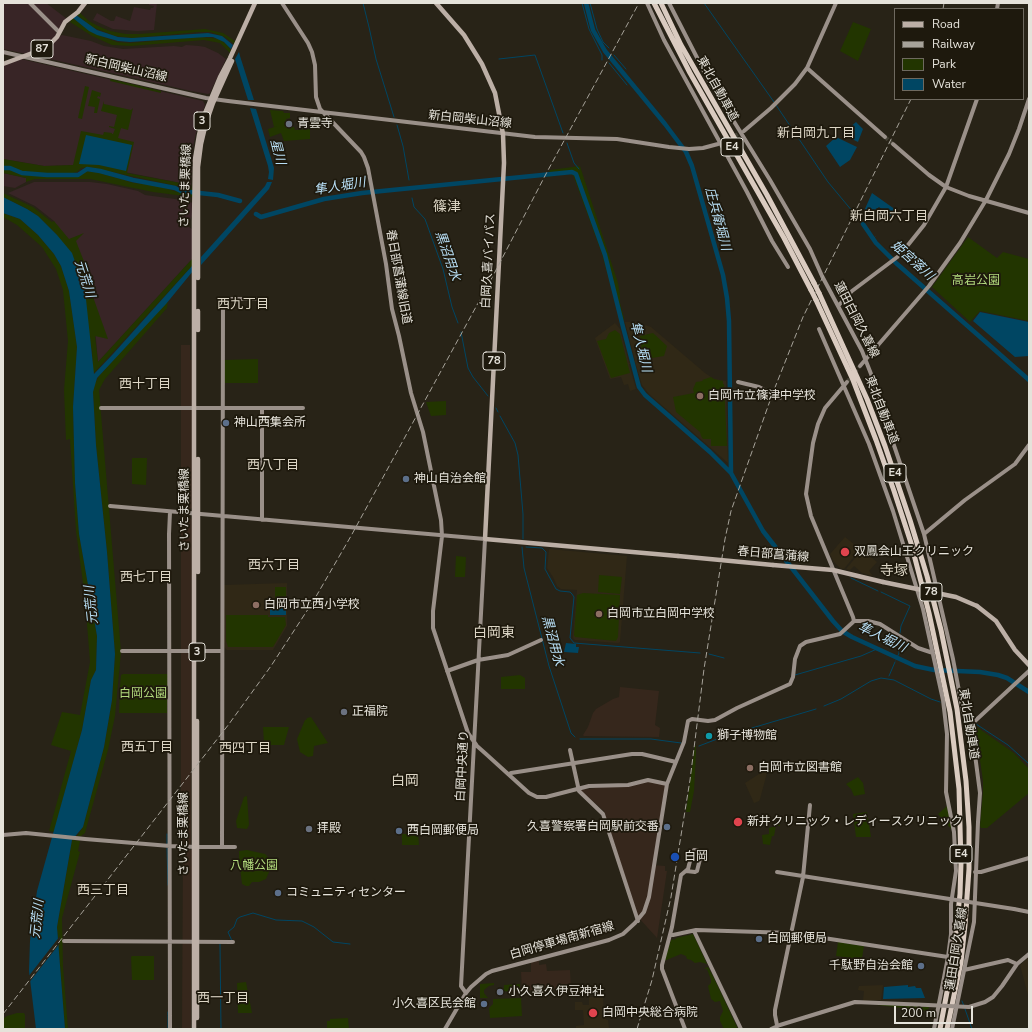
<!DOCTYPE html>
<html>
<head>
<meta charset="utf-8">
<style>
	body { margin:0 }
	#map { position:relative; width:1032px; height:1032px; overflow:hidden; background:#282317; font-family:"Nunito Sans",sans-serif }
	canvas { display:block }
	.frame { position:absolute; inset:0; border:4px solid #e5e2da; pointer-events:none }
	.legend { position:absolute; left:894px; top:8px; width:130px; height:92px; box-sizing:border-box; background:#1e190d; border:1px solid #6e695f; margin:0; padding:5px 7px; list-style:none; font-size:12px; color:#e5e2da }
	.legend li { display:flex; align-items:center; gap:8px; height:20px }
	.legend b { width:20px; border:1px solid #6e695f }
	.scale { position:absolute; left:894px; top:1006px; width:79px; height:18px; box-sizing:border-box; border:2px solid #e5e2da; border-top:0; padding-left:5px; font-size:12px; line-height:14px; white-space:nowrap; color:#e5e2da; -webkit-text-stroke:3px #1e190d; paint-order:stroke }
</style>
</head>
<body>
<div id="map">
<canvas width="1032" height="1032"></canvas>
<div class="frame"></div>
<ul class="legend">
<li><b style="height:5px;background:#bcafa6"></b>Road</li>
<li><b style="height:5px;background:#a7a39a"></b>Railway</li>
<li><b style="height:11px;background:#223500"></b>Park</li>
<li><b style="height:11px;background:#004663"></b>Water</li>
</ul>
<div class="scale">200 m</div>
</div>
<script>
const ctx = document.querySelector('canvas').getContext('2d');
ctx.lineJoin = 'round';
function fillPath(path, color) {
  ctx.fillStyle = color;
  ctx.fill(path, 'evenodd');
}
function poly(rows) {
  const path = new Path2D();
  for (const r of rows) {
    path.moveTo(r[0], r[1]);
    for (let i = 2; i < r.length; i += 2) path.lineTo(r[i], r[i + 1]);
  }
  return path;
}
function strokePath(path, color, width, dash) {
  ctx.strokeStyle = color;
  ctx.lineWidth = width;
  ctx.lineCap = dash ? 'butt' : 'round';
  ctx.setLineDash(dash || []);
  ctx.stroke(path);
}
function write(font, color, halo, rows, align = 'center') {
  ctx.font = font + ' "Nunito Sans","Noto Sans JP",sans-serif';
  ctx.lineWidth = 3.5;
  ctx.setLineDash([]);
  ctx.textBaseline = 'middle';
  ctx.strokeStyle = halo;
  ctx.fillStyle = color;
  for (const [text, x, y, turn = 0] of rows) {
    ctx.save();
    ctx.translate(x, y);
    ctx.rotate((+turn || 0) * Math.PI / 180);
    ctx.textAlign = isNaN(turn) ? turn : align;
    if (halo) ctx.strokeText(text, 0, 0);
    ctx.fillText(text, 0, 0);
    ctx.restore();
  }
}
fillPath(poly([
	[181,345,190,345,190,360,192,360,192,508,189,510,181,510],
	[181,516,189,517,192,520,191,844,190,845,181,845],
	[620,687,659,691,655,725,660,728,659,737,584,736,583,735,588,727,593,713,596,709,613,699,619,697],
	[648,781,666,785,653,865,665,866,665,871,667,871,657,938,638,917,604,811,580,790],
	[183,849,192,850,191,1029,182,1029],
	[539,960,539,965,546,964,547,971,570,970,571,988,522,991,521,972,531,972,531,962]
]), '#36271c');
fillPath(poly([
	[3,3,29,3,56,32,56,35,51,40,43,46,26,54,3,49],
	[32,3,46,3,67,19,59,29,57,29],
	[149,3,157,3,154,30,137,31,113,29,93,20,97,13,111,21,114,21,116,16,130,21,134,7,150,10,151,8,153,8,154,6,149,5],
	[62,35,91,41,104,46,123,49,174,46,182,47,186,45,199,46,205,47,218,53,226,59,210,93,208,94,191,91,37,56,36,53],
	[21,59,203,101,205,105,196,133,193,147,191,185,89,165,44,166,3,159,3,66],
	[3,173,26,178,26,182,15,188,3,186],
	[34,182,90,182,107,184,138,191,145,195,190,201,192,203,192,216,187,226,192,229,193,258,98,362,95,328,54,221,35,206,8,193]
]), '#382526');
fillPath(poly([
	[625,322,636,322,651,327,705,373,714,379,726,381,728,463,649,394,642,385,635,362,629,364,636,389,630,391,628,384,624,385,621,377,610,379,595,338,615,323,620,329,629,363,635,361],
	[845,537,860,549,844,569,840,568,834,562,830,554],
	[549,549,627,556,620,642,618,643,575,640,573,638,577,590,561,589,557,586,553,577,547,568],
	[862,550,877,562,869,571,873,576,862,573,854,566,850,570,846,569],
	[287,583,287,626,273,650,227,650,224,647,224,585],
	[767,769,768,769,760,799,759,801,754,803,745,783],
	[1029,957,1029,999,1020,965],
	[883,985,881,1000,863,1001,864,991,858,990,859,986],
	[596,996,603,996,604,1015,606,1015,606,1020,608,1020,609,1028,576,1029,576,1026,584,1025,583,1010,575,1010,575,1002,582,1002,583,1005,589,1005,589,997,596,997]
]), '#302816');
fillPath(poly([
	[80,13,89,21,98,26,110,31,126,34,139,34,205,29,223,33,235,41,234,44,225,37,210,32,199,32,133,38,115,36,92,27,77,15],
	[73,18,90,31,101,36,117,42,130,43,198,37,212,38,219,39,225,43,231,50,230,53,220,43,204,40,131,46,112,45,92,36,70,22],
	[853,22,871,29,858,61,840,51],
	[111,79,161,91,161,93,110,81],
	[85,86,89,87,82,119,78,118],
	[92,90,101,93,100,97,98,96,97,98,100,99,97,113,94,113,95,107,88,106],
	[104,101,104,104,131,110,133,108,128,130,121,128,118,138,134,142,127,173,191,185,192,191,186,190,182,187,89,167,81,168,77,172,69,174,50,174,22,171,3,166,3,159,44,166,73,165,81,131,103,135,104,132,112,133,112,134,113,134,115,129,109,127,109,126,114,127,117,115,101,111],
	[270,110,283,111,284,113,290,113,290,118,286,119,287,127,294,127,295,130,310,129,310,139,284,141,281,133,270,137,268,129,278,126,274,127],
	[580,166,618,283,620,295,620,303,624,318,623,322,625,324,621,324,602,254,573,175,568,174,547,177,550,170],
	[3,169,10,169,23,175,38,174,46,176,69,177,78,175,86,171,97,172,134,183,155,185,181,193,192,194,192,197,153,192,90,179,35,179,26,182,26,178,3,173],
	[3,193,33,207,52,222,54,221,69,239,84,233,76,241,92,282,91,283,94,293,92,294,108,339,95,336,98,362,193,258,192,266,93,374,92,351,57,235,38,216,27,209,3,197],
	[3,213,20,219,38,235,54,254,61,266,69,291,77,347,73,407,75,483,79,534,97,636,96,670,91,680,82,730,54,832,49,831,71,751,51,745,62,712,80,715,90,662,85,598,76,531,70,439,66,440,64,390,68,341,63,290,56,269,42,247,17,225,3,217],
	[968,237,997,258,1003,252,1029,259,1029,321,980,311,970,322,932,287],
	[168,300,167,308,105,379,99,390,121,652,115,716,108,750,85,833,81,836,77,836,83,827,104,747,112,700,115,654,107,552,96,445,93,392,95,383,99,376],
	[615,330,620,334,630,373,611,378,597,341,606,339,609,333],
	[653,333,667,346,664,356,646,359,644,351,642,351,640,336],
	[258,359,258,383,224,383,224,360],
	[711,377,714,379,723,381,723,384,724,384,727,446,711,446,711,439,703,439,701,436,700,432,676,412,673,397,694,393,693,389,696,382,703,381,702,380],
	[446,401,446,415,431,416,426,402],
	[132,458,147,458,146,485,132,484],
	[456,556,466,557,465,577,455,577],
	[599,575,622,577,620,594,598,592],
	[275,587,286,587,286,603,275,603],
	[583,593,620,595,618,637,616,641,575,637,574,635,577,595],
	[226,615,268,615,268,617,285,617,286,625,273,647,228,647,226,641],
	[123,674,168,674,167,713,119,713,120,686,121,675],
	[520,675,525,678,525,689,501,689,501,677],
	[311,717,328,743,314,746,313,756,308,757,300,752,297,739,305,720,306,720,307,718],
	[974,725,1014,753,1029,769,1029,793,987,828,981,828,980,826,983,792,983,781,978,746,972,729],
	[263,727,289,727,284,745,265,745,264,743],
	[695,746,696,746,696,754,694,791,690,812,686,812],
	[858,777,863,783,865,794,854,796,851,789,846,784],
	[247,796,249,825,247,829,237,828,236,821,244,797],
	[947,806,952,830,938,814],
	[867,812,871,837,856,837,853,814],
	[776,821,779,821,780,826,776,826,774,836,772,836,770,845,763,844,762,835,769,834,769,828,776,826],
	[402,834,418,834,419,845,402,845],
	[72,840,80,841,78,851,80,852,62,918,63,966,68,1029,65,1029,57,927],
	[247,850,265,854,270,859,269,872,266,879,259,882,252,882,249,886,246,886,242,884,239,859,239,851],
	[693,934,707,964,700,962,695,963,691,960,687,959,686,956,681,954,664,961,671,940,676,939,676,938],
	[838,942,864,946,862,958,860,959,836,956],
	[132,956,154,956,154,980,132,980,131,957],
	[708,967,713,976,738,1029,724,1029,720,1021,720,1017,723,1011,720,1001,715,1002,711,999,708,986,711,983,711,980,707,969,705,969,705,968],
	[246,982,252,1013,238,1013,237,983],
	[494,983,494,985,489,986,484,990,484,993,488,998,480,998,480,984],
	[520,984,520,989,518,992,500,991,504,988,504,985],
	[521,998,522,1016,490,1018,489,1008,493,1004,493,999],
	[876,1004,929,1007,928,1011,877,1005],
	[17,1013,24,1013,25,1015,25,1029,3,1029,3,1019,7,1016],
	[348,1018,349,1029,327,1029,327,1021,330,1021,330,1019]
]), '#223500');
fillPath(poly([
	[76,15,97,30,118,37,132,38,208,33,222,36,233,45,231,49,224,42,213,37,207,37,130,42,118,41,97,35,89,31,73,18],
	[239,52,240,56,254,100,248,100,235,59],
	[250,108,256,109,274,168,273,180,268,179,269,172,268,166],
	[856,122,863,129,858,142,842,134],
	[86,135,132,145,126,171,99,165,79,164],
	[836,137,857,147,850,160,840,167,826,146],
	[267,182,272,182,269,189,201,265,201,257,265,186],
	[872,193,896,210,891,217,879,207,868,216,864,211],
	[3,197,27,209,38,216,57,235,72,253,85,290,94,374,113,354,192,266,193,271,166,304,97,378,93,392,96,445,107,552,115,654,112,700,104,747,83,827,72,840,57,927,65,1029,36,1029,29,971,30,941,37,891,82,730,91,680,96,670,97,636,79,534,75,483,73,407,77,347,69,291,61,266,54,254,38,235,20,219,3,213],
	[980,312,1029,322,1029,356,1015,357,973,321],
	[270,606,286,606,286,615,270,615],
	[566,643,576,644,576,647,579,647,578,653,564,652],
	[908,985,908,987,915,986,916,988,921,988,925,998,883,999,884,987]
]), '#004663');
fillPath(poly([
	[60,936,60,943,28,984,28,977]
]), '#282317');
strokePath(poly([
	[363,3,369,27,376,59,394,117],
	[582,3,589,29,602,55,602,60],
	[590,3,597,29,603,42,609,48],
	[704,3,774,102],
	[614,55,626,69],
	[499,59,535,55,563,133],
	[609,63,627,85],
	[776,105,828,182,863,224],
	[397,125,403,146,409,180],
	[567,143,574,163,579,169],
	[412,198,414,207,425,219,443,269,452,307,458,323],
	[874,238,875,237],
	[461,332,468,368,473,377,488,396],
	[496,408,498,412],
	[500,416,515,443,518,455,523,514,523,539],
	[522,547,524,568,549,666,571,733,575,737],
	[526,547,542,548,546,552,545,569,556,589,560,591,570,592,572,594,574,597,570,638,574,643,700,653],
	[851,578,878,591],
	[881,592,910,606,901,626,900,633],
	[709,654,724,658],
	[896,660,899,653,898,639],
	[795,675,861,656,877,649],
	[889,676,895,662],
	[824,706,841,699,871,681,881,678,894,680,931,699,940,702],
	[968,719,971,720],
	[976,724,1008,745,1029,764],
	[580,739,651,739,681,743],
	[699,746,725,736,816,709],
	[167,834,167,845],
	[167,848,168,885],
	[232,941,228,932,234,927,237,919,240,917,253,913,276,920,302,921,314,927,333,942,350,944],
	[220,944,221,1029],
	[962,1001,964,1006],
	[965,1009,972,1029],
	[168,1029,168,1012]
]), '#004663', 1);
strokePath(poly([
	[586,3,593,30,605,51,665,124,686,152,692,166,723,275,727,298,729,321,731,473],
	[3,168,10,168,22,173,47,175,78,175,87,169,100,171,133,180,175,188,181,191,218,195,240,201],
	[256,214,261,217,324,199,362,193,572,172,576,174,605,255,623,327,639,387,645,395,710,452,731,473,763,531,833,621,842,631,852,637,915,666,934,670,980,672,998,675,1007,678,1029,692],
	[863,224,876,243,896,263,1029,380]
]), '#004663', 4.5);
strokePath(poly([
	[885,137,893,144],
	[718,144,730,139,743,131],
	[847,382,860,366]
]), '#444034', 4, [4, 2]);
strokePath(poly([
	[30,3,59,32],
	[282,3,308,43,312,52,315,65,316,97,320,109,361,152,364,157,368,168,386,264,392,309,399,336,411,393,423,432,441,520,442,536,433,611,433,628,468,733,477,746,486,754,529,793,537,797,546,797,589,786,628,785,648,780,667,784],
	[647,3,664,40,747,192,772,241,788,267],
	[669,3,709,81,770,180,810,249,822,276,862,351,873,379,883,413,924,534,953,659,963,712,974,747,980,793,978,822,974,922,952,1029],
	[997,9,998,3],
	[3,52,206,98,228,101,535,137,617,139,669,147,689,149,703,148,718,144],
	[807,68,885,137],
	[744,131,771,108,795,84,807,68,836,3],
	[893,144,929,175,946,187,969,196,1029,213],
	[838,306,852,291,900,255,924,225,946,187,977,99],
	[819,329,869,444,893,511,923,609,943,700,947,734,946,792,954,832,956,871,951,904,951,934,948,957,934,1029],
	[860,366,929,286,960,243,986,200,1009,154,1019,129,1029,99],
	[738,382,759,387,780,398],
	[101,408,303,408],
	[110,506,485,539,461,986,466,993],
	[262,520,262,408],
	[924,534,965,500,1015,464,1029,445],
	[854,621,868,621,880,624,918,648,933,653],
	[122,651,222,651],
	[447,671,478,660,508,655,541,640],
	[967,726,975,721,1029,671],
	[570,750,579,791,603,814,638,921],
	[509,774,511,773,632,754,642,754,676,762],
	[3,835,26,833,85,839,170,846,197,847,235,847],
	[222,847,223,299,262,299],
	[777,872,924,895],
	[975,872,981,872,1029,858],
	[1014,909,1029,912],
	[694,931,741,1029],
	[670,935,673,935,696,930,791,933,948,957],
	[64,941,233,942],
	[964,970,1008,960,1017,964],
	[969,1007,985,1002,993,997,1002,986,1017,964,1029,954],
	[777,1025,775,1015,775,1010,803,877,810,805],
	[170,1029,169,534,170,512],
	[445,1029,466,993,471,987,486,974,492,971,609,940,623,934,635,923,644,912,649,897,667,784,684,742,688,721,692,719,708,721,715,720,737,708,790,684,793,677,795,659,800,646,806,642,840,634,852,623,854,621,853,617,811,516,806,494,813,443,818,424,825,408,847,382],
	[685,1029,662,969,662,965,672,927,681,875,688,869,692,853,694,850,697,850,700,853,700,859,697,871,695,872,686,871],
	[771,1029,780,1025,855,1002,928,1005]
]), '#9a9089', 4);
strokePath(poly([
	[436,3,464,35,482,64,495,93,503,134,504,163,485,539,678,556],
	[3,64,43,49,50,44,57,37,65,22,78,12,85,3],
	[198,278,198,167,201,144,206,123,213,103,232,61],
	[198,311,198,330],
	[773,565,833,570,883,582],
	[198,572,198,459],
	[977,606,996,621,1015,650,1029,665],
	[197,1018,197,721],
	[194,1029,194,221,195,159,199,135,203,118,220,77,230,58,255,3]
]), '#bcafa6', 4.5);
strokePath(poly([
	[654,3,690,73,784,238,811,290],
	[661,3,681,45,767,195,814,283],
	[819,293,867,399,885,446,910,520,927,576,941,630,957,709,966,781,969,827,969,869,965,925,961,962,947,1029],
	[816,300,853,380,876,440,894,491,911,543,929,613,950,712,959,789,961,863,960,894,955,942,947,992,940,1029]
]), '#dacbc0', 5);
strokePath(poly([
	[943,9,944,3],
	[3,1014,229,724,271,666,314,600,351,536,495,272,547,172,639,3],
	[637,1029,652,980,671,897,690,780,704,669,725,539,731,511,772,395,803,317,911,99]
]), '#a7a39a', 1, [6, 3]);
strokePath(poly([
	[924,895,1014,909],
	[928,1005,969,1007]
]), '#9a9089', 4);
strokePath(poly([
	[678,556,773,565],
	[883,582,956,597,977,606]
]), '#bcafa6', 4.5);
strokePath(poly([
	[814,283,819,293],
	[811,290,816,300]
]), '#dacbc0', 5);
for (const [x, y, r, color] of [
	[289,124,4,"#6b7280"],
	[700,396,4,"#8d6e63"],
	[226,423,4,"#5c6f8a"],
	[406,479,4,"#5c6f8a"],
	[845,552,5,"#e0444e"],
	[256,605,4,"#8d6e63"],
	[599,614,4,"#8d6e63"],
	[344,712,4,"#6b7280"],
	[709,736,4,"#0f9aa8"],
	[750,768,4,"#8d6e63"],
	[738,822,5,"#e0444e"],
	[667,827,4,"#5c6f8a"],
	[309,829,4,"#6b7280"],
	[399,831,4,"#5c6f8a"],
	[675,857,5,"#1a4fb4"],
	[278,893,4,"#5c6f8a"],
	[759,939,4,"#5c6f8a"],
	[921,966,4,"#5c6f8a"],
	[500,992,4,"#6b7280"],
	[484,1004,4,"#5c6f8a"],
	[593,1013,5,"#e0444e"]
]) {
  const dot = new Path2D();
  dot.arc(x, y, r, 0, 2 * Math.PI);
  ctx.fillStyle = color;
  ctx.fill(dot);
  strokePath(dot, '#1e190d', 1.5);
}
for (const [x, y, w] of [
	[42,49,22],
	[202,121,16],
	[732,147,22],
	[494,361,22],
	[895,473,22],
	[931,592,22],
	[197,652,16],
	[961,854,22]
]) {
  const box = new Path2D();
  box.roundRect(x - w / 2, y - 9, w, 18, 3);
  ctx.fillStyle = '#1e190d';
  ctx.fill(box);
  strokePath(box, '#e5e2da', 1);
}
write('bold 11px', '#e5e2da', null, [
	["87",42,49],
	["3",202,121],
	["E4",732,147],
	["78",494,361],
	["E4",895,473],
	["78",931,592],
	["3",197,652],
	["E4",961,854]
]);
write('12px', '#e5e2da', '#1e190d', [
	["新白岡柴山沼線",126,69,13],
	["東北自動車道",717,89,61],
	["新白岡柴山沼線",470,120,6],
	["さいたま栗橋線",186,186,-88],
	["白岡久喜バイパス",489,261,-87],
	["春日部菖蒲線旧道",398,277,80],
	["蓮田白岡久喜線",856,320,63],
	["東北自動車道",881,410,69],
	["さいたま栗橋線",185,510,-90],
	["春日部菖蒲線",773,555,5],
	["東北自動車道",968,724,81],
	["白岡中央通り",463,766,-87],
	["さいたま栗橋線",184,834,-90],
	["白岡停車場南新宿線",562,941,-16],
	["蓮田白岡久喜線",957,949,-81]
]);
write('12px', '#e5e2da', '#1e190d', [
	["青雲寺",297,124],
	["白岡市立篠津中学校",708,396],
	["神山西集会所",234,423],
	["神山自治会館",414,479],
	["双鳳会山王クリニック",854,552],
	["白岡市立西小学校",264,605],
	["白岡市立白岡中学校",607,614],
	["正福院",352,712],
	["獅子博物館",717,736],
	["白岡市立図書館",758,768],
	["新井クリニック・レディースクリニック",747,822],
	["久喜警察署白岡駅前交番",659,827,"right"],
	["拝殿",317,829],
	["西白岡郵便局",407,831],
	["白岡",684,857],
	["コミュニティセンター",286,893],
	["白岡郵便局",767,939],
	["千駄野自治会館",913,966,"right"],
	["小久喜久伊豆神社",508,992],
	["小久喜区民会館",476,1004,"right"],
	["白岡中央総合病院",602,1013]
], 'left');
write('12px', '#b1d97c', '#1e190d', [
	["高岩公園",976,281],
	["白岡公園",143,694],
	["八幡公園",254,866]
]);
write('13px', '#dcd5c5', '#1e190d', [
	["新白岡九丁目",816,134],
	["新白岡六丁目",889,217],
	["西九丁目",243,305],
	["西十丁目",145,385],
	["西八丁目",273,466],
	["西六丁目",274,566],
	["西七丁目",146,578],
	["西五丁目",147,748],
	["西四丁目",245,749],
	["西三丁目",103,891],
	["西一丁目",223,999]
]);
write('italic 13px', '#b8dff6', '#1e190d', [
	["星川",277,152,76],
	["隼人堀川",340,187,-9],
	["庄兵衛堀川",717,219,75],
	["黒沼用水",447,256,71],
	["姫宮落川",912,261,42],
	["元荒川",84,279,72],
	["隼人堀川",640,347,76],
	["元荒川",92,605,-96],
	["隼人堀川",882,638,26],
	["黒沼用水",552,641,75],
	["元荒川",38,919,-84]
]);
write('14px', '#dcd5c5', '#1e190d', [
	["篠津",447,208],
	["寺塚",894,572],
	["白岡東",494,634],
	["白岡",405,782]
]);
</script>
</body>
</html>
